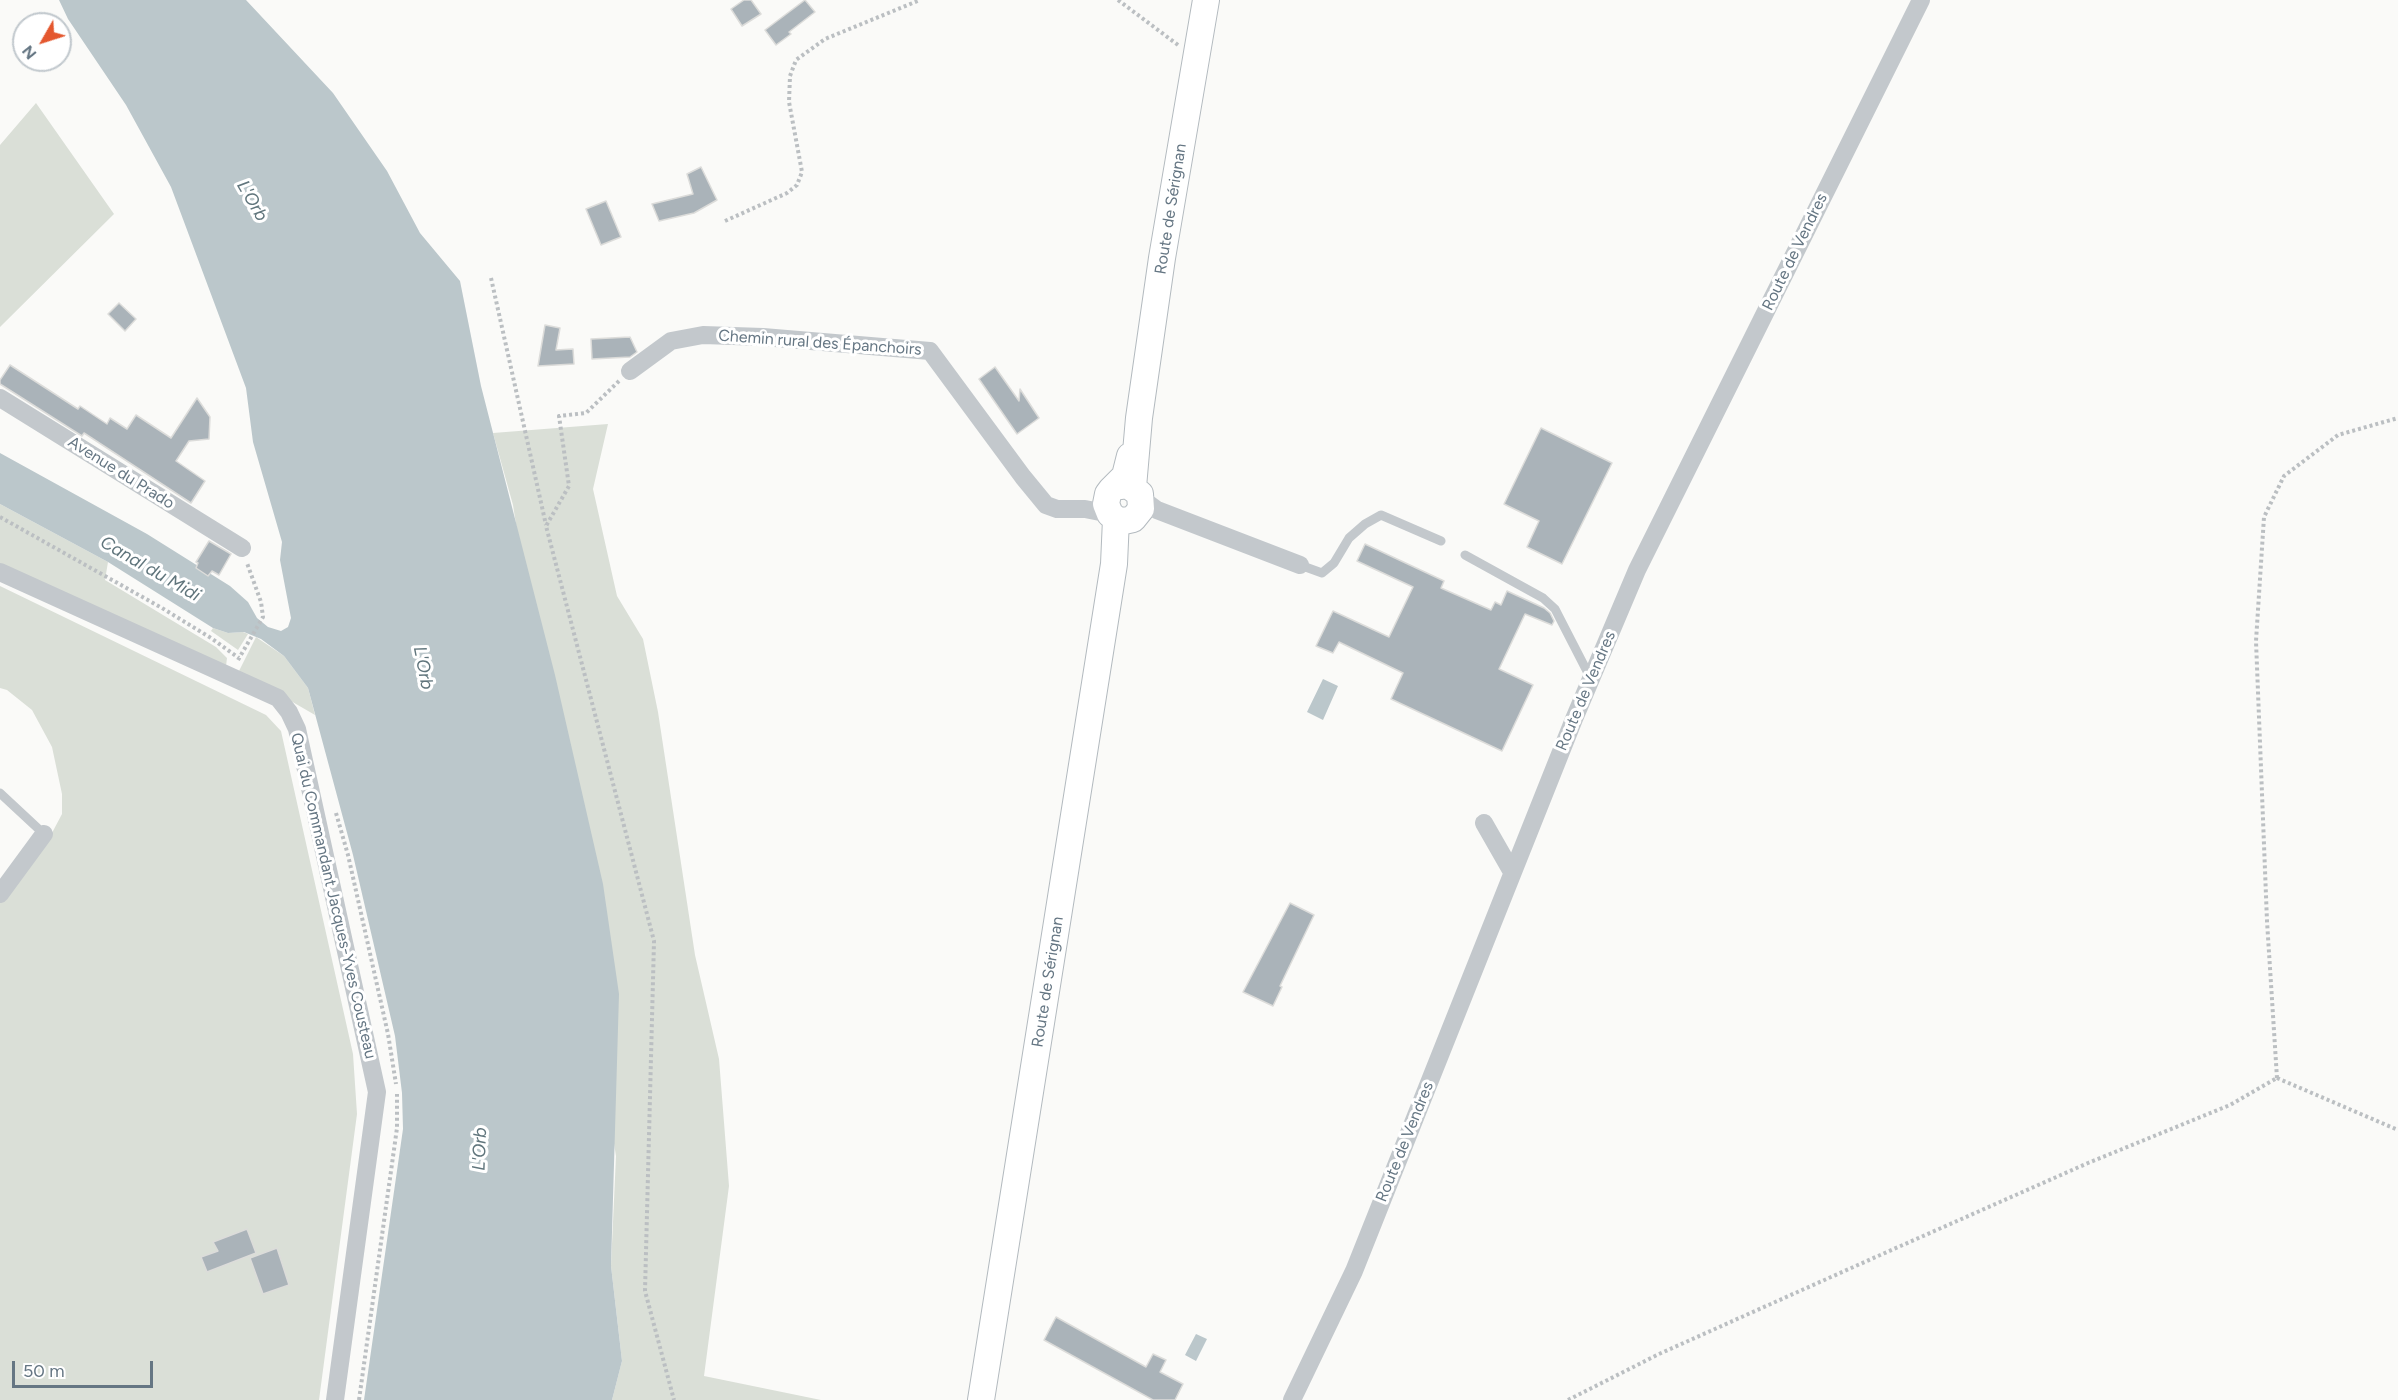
<!DOCTYPE html>
<html>
<head>
<meta charset="utf-8">
<style>
	body { margin:0 }
	#map { position:relative; width:2398px; height:1400px; overflow:hidden; background:#fafaf8; font-family:Figtree,sans-serif }
	canvas { display:block }
	.north { position:absolute; left:12px; top:12px; width:60px; height:60px; box-sizing:border-box; background:#fff; border:2px solid #c1c8cd; border-radius:50%; rotate:231deg; font-size:16px; font-weight:700; line-height:24px; text-align:center; color:#657683 }
	.north::after { content:''; display:block; margin:auto; width:21px; height:27px; background:#e4572e; clip-path:polygon(50% 0,100% 100%,50% 72%,0 100%) }
	.scale { position:absolute; left:12px; top:1361px; width:141px; height:27px; box-sizing:border-box; border:3px solid #657683; border-top:0; padding-left:8px; font-size:18px; line-height:21px; white-space:nowrap; color:#657683; -webkit-text-stroke:4px #fff; paint-order:stroke }
</style>
</head>
<body>
<div id="map">
<canvas width="2398" height="1400"></canvas>
<div class="north">N</div>
<div class="scale">50 m</div>
</div>
<script>
const ctx = document.querySelector('canvas').getContext('2d');
ctx.lineJoin = 'round';
function fillPath(path, color) {
  ctx.fillStyle = color;
  ctx.fill(path, 'evenodd');
}
function poly(rows) {
  const path = new Path2D();
  for (const r of rows) {
    path.moveTo(r[0], r[1]);
    for (let i = 2; i < r.length; i += 2) path.lineTo(r[i], r[i + 1]);
  }
  return path;
}
function strokePath(path, color, width, dash) {
  ctx.strokeStyle = color;
  ctx.lineWidth = width;
  ctx.lineCap = dash ? 'butt' : 'round';
  ctx.setLineDash(dash || []);
  ctx.stroke(path);
}
function write(font, color, halo, rows, align = 'center') {
  ctx.font = font + ' Figtree,sans-serif';
  ctx.lineWidth = 6;
  ctx.setLineDash([]);
  ctx.textBaseline = 'middle';
  ctx.strokeStyle = halo;
  ctx.fillStyle = color;
  for (const [text, x, y, turn = 0] of rows) {
    ctx.save();
    ctx.translate(x, y);
    ctx.rotate((+turn || 0) * Math.PI / 180);
    ctx.textAlign = isNaN(turn) ? turn : align;
    if (halo) ctx.strokeText(text, 0, 0);
    ctx.fillText(text, 0, 0);
    ctx.restore();
  }
}
fillPath(poly([
	[36,103,114,214,0,327,0,145],
	[608,424,593,489,617,596,643,639,658,712,695,955,719,1059,729,1186,704,1376,821,1400,612,1400,622,1361,611,1266,616,1156,513,505,493,433],
	[0,504,108,562,105,580,216,647,227,658,226,666,0,564],
	[0,586,266,715,281,731,353,1054,357,1114,319,1400,0,1400,0,902,53,831,62,814,62,794,52,747,32,710,7,690,0,688],
	[213,628,228,633,243,632,248,634,238,650,211,631],
	[256,637,284,656,308,688,315,715,239,671]
]), '#dadfd7');
fillPath(poly([
	[59,0,246,0,333,93,387,171,420,233,460,281,481,386,555,675,603,884,619,994,611,1266,622,1361,612,1400,364,1400,403,1129,402,1093,395,1036,353,855,308,688,284,656,261,639,244,632,228,633,213,628,108,562,0,504,0,453,147,534,230,586,248,602,257,618,268,627,281,631,288,627,291,618,280,560,282,542,253,442,246,388,171,187,126,105,68,19],
	[1323,679,1338,686,1323,720,1307,712],
	[1196,1334,1207,1339,1196,1361,1185,1355]
]), '#bbc7cb');
const building = poly([
	[744,0,751,0,761,14,742,26,731,9,744,0],
	[805,0,815,12,789,32,791,34,776,45,765,30,805,0],
	[701,167,717,200,694,213,659,221,652,204,693,194,687,174,701,167],
	[606,201,621,237,601,245,586,209,606,201],
	[119,303,136,319,125,331,108,314,119,303],
	[545,325,560,328,556,350,573,349,574,364,538,366,545,325],
	[630,337,637,352,630,357,592,359,591,339,630,337],
	[10,365,78,409,80,406,107,424,110,418,127,429,136,415,171,438,197,398,210,417,209,439,189,441,176,461,205,481,191,503,84,433,82,436,0,384,0,380,10,365],
	[995,367,1019,401,1020,389,1039,418,1017,434,979,379,995,367],
	[1541,428,1612,463,1562,564,1527,547,1539,521,1504,504,1541,428],
	[209,541,231,554,219,575,212,571,208,576,196,568,198,563,196,562,209,541],
	[1365,544,1444,581,1441,588,1491,610,1495,602,1501,605,1507,591,1544,608,1550,613,1554,621,1552,625,1525,614,1499,669,1533,685,1502,751,1391,699,1403,673,1339,642,1333,653,1316,646,1333,611,1389,637,1413,587,1357,561,1365,544],
	[1290,903,1314,915,1280,986,1282,987,1273,1006,1243,992,1290,903],
	[247,1229,256,1253,207,1272,201,1257,218,1251,213,1242,247,1229],
	[277,1248,289,1285,263,1294,250,1258,277,1248],
	[1056,1317,1146,1367,1153,1354,1166,1360,1160,1372,1183,1384,1175,1400,1153,1400,1044,1340,1056,1317]
]);
fillPath(building, '#aab3b9');
strokePath(building, '#dcdcda', 1.5);
const secondary = poly([
	[1115,487,1128,485,1140,494,1141,509,1133,519,1124,521,1116,519,1110,514,1106,504,1108,494,1111,490,1125,476,1130,456],
	[1133,487,1139,418,1162,258,1206,0],
	[981,1400,1114,564,1116,519]
]);
strokePath(secondary, '#b3babf', 28);
strokePath(poly([
	[1118,0,1178,45],
	[725,221,787,193,797,185,802,172,789,102,790,76,796,60,825,39,920,0],
	[491,278,546,525],
	[619,381,586,413,559,416,569,486,546,526,654,941,645,1291,674,1400],
	[0,517,162,608,211,638,239,658],
	[238,660,263,617,261,602,247,563],
	[336,813,348,855,388,1034,396,1084],
	[2277,1078,2267,921,2256,641,2264,517,2284,476,2338,435,2398,418],
	[2277,1078,2398,1130],
	[359,1400,397,1128,397,1094],
	[1568,1400,1659,1354,1878,1256,2088,1163,2230,1105,2277,1078]
]), '#bbbfc2', 4, [3, 3]);
strokePath(poly([
	[1465,555,1543,598,1555,609,1591,679],
	[1300,565,1322,573,1334,563,1349,538,1365,524,1381,515,1441,541],
	[0,793,44,834]
]), '#c3c8cc', 9);
strokePath(poly([
	[630,371,671,341,703,335,763,337,930,351,1023,477,1046,505,1057,509,1085,509,1110,514],
	[0,398,242,548],
	[1142,499,1157,510,1300,565],
	[0,572,278,698,289,712,297,729,377,1092,335,1400],
	[1484,823,1512,872],
	[0,894,44,834],
	[1292,1400,1354,1271,1574,719,1637,570,1921,0]
]), '#c3c8cc', 18);
strokePath(secondary, '#fff', 26);
write('16px', '#657683', '#fff', [
	["Route de Sérignan",1171,209,-81],
	["Route de Vendres",1795,252,-64],
	["Chemin rural des Épanchoirs",820,343,4],
	["Avenue du Prado",121,473,32],
	["Route de Vendres",1586,691,-67],
	["Quai du Commandant Jacques-Yves Cousteau",333,896,77],
	["Route de Sérignan",1048,982,-81],
	["Route de Vendres",1405,1142,-68]
]);
write('italic 18px', '#60757c', '#fff', [
	["L'Orb",252,201,60],
	["Canal du Midi",150,569,30],
	["L'Orb",423,668,79],
	["L'Orb",480,1149,-88]
]);
</script>
</body>
</html>
